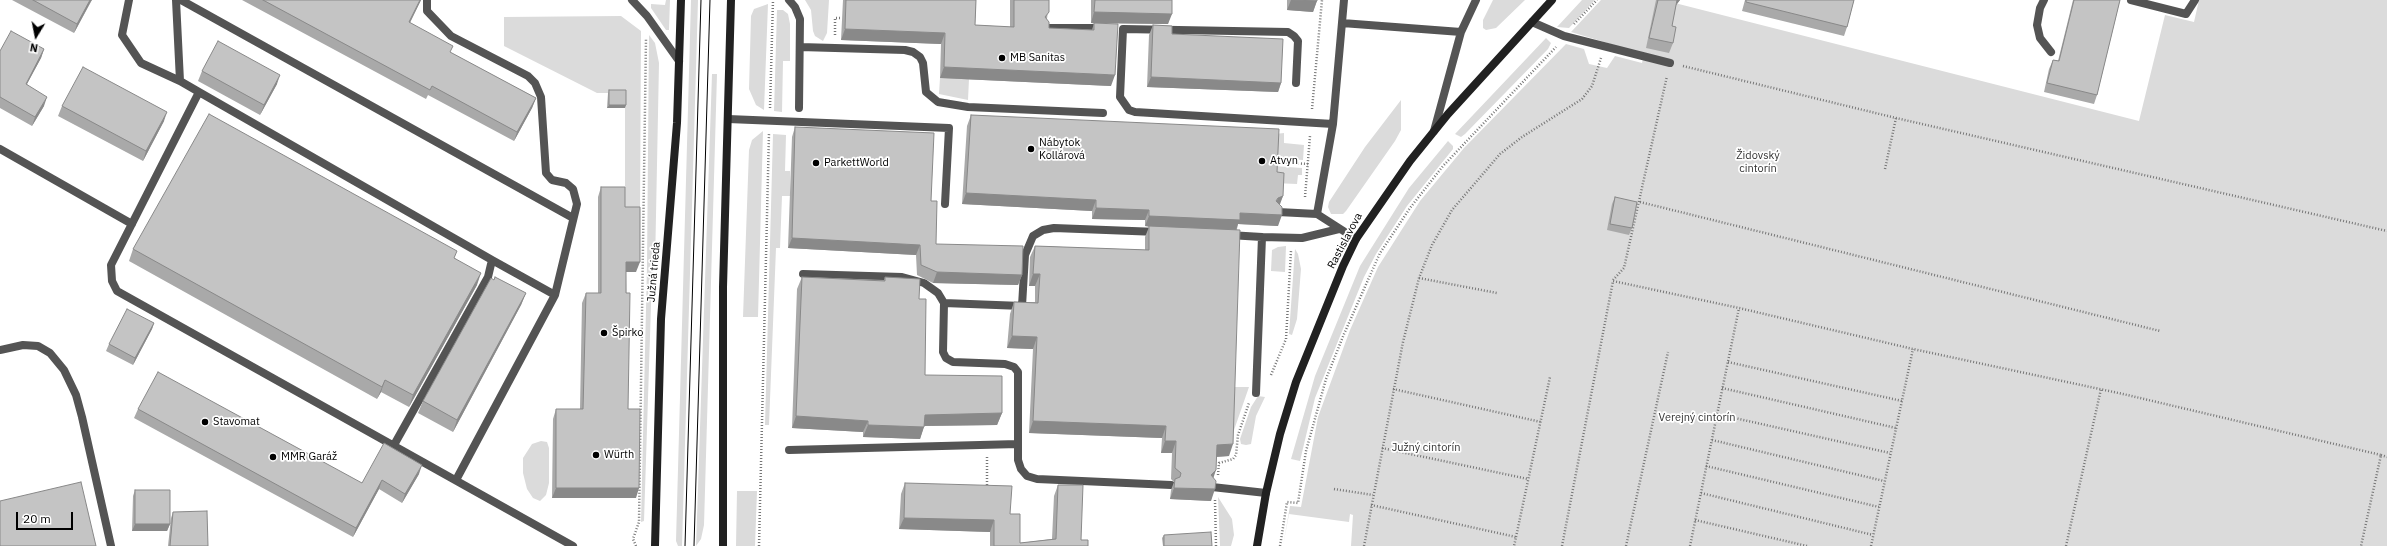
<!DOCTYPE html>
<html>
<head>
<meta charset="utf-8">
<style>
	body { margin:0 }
	#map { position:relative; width:2387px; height:546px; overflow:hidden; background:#fff; font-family:"IBM Plex Sans",sans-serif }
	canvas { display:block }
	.north { position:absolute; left:16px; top:16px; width:40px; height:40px; -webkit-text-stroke:3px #fff; paint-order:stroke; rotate:190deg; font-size:11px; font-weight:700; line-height:16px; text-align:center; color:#000 }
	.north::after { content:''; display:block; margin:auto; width:14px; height:18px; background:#000; clip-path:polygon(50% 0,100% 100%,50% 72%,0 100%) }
	.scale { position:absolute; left:16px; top:512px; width:57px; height:18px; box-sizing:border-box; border:2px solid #000; border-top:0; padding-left:5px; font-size:12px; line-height:14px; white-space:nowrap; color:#000; -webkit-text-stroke:3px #fff; paint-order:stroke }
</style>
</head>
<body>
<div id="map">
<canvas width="2387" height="546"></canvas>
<div class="north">N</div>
<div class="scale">20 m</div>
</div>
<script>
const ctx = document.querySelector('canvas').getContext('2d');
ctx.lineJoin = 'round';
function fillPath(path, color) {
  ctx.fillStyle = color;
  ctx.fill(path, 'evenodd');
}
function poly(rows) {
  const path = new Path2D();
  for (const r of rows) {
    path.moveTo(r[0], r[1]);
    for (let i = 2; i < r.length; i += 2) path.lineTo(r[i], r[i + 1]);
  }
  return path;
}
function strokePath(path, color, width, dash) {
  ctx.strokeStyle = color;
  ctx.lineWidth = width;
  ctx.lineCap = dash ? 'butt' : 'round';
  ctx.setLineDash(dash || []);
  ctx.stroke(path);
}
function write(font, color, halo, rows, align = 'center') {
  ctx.font = font + ' "IBM Plex Sans",sans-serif';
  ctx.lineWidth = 3.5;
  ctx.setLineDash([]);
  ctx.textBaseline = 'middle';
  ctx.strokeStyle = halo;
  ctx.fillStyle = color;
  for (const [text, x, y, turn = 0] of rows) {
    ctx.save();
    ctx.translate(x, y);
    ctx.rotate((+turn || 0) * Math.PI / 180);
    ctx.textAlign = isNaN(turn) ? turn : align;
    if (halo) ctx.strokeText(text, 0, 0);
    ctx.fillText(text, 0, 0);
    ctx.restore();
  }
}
fillPath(poly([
	[666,0,670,0,669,30,666,30,651,8,651,4,665,5],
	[691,0,698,0,682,546,678,546,676,541],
	[805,0,829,0,827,33,823,41,815,36,813,31,811,10],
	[1493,0,1525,0,1496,28,1486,30,1483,28,1483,20],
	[1582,0,1595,0,1569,28,1557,27],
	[1601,0,1663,0,2139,121,2165,15,2194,22,2199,0,2387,0,2387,546,1351,546,1353,515,1350,514,1349,522,1289,514,1283,546,1290,506,1301,507,1318,417,1350,330,1378,267,1420,201,1464,148,1566,44,1584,49,1589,64,1607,68,1615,56,1642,63,1644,54,1571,32],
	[768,4,764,110,756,105,749,89,751,16,754,9],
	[777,10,783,10,788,14,790,24,790,61,783,61,782,112,774,111],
	[621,16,641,31,640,216,625,217,625,93,597,93,504,46,504,17],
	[649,35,655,43,659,63,655,266,652,275,644,521,641,522,647,266],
	[1546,38,1551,43,1548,49,1465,134,1461,137,1455,134],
	[712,74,717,74,704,525,701,539,696,546],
	[940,78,969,79,968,100,939,94],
	[1401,100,1401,130,1395,141,1346,211,1343,214,1331,214,1328,207,1329,202,1365,147],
	[763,131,758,317,743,317,749,150,752,140],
	[1284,133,1284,143,1304,145,1303,160,1274,158,1275,134],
	[773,134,786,135,785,171,790,171,790,196,782,196,780,248,776,248,769,425,765,425],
	[1448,141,1453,146,1453,149,1407,206,1376,254,1364,277,1315,398,1300,461,1291,459,1315,376,1360,266,1409,188],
	[1274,166,1302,168,1302,175,1298,175,1297,184,1273,183],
	[1286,246,1285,272,1271,271,1272,250,1278,247],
	[1295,249,1298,254,1301,269,1297,319,1292,335,1289,334],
	[1231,387,1249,387,1233,433,1233,440,1229,440],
	[1258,396,1265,397,1256,416,1251,444,1246,445,1241,444,1240,439,1251,407],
	[541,441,547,442,549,448,549,483,546,495,540,501,533,498,527,489,523,473,523,458,532,444],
	[737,491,757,491,755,546,736,546],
	[1218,497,1232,519,1234,535,1231,546,1220,546]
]), '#dbdbdb');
strokePath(poly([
	[1574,24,1597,0],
	[835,35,835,18,842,18],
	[1683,66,1896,118,2387,231],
	[770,108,773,0],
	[1312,109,1322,0],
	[1274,162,1308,164],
	[1885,169,1896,118],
	[1305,197,1310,136],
	[1640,202,2160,331],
	[1419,278,1497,293],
	[1613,280,1624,268,1667,76],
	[1728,362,1902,401],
	[1271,375,1286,339,1291,251],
	[1722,388,1896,428],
	[1393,389,1541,422],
	[1717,414,1890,453],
	[1712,440,1884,481],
	[1382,448,1528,479],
	[2381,455,2387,457],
	[1706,466,1879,507],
	[1218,475,1219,463,1233,459,1236,455,1238,435,1249,403],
	[987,488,987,457],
	[1334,489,1373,495],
	[1701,493,1873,535],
	[1215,500,1216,546],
	[1371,505,1516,537,1514,546],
	[1695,520,1807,546],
	[1516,537,1550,377],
	[636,546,633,539,639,522,646,38],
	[759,546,769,133],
	[1280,546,1287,502,1298,503,1306,451,1326,379,1344,334,1380,253,1410,208,1443,166,1556,47],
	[1364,546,1403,342,1419,278,1432,245,1452,210,1500,154,1522,137,1582,99,1592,86,1601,58],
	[1562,546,1613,281,1739,308,1913,349,2123,394,2381,455,2361,546],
	[1626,546,1668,352],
	[1690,546,1739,308],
	[1871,546,1913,349],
	[2066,546,2101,389]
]), '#767676', 2.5, [1, 2]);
strokePath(poly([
	[129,0,122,35,141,63,180,81],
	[176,0,180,81,199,92,111,265,112,281,117,291,573,546],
	[181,0,573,218],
	[427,0,427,11,451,36,528,76,535,83,541,97,546,173,552,180,566,183,573,189,577,204,555,295,456,480],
	[632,0,647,16,679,61],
	[789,0,795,7,800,19,799,108],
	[2044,0,2040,8,2037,25,2040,38,2051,52],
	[2131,0,2186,14,2195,0],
	[1532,22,1564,36,1670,63],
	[1342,23,1461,32],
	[1047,28,1102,28],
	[800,47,905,50,913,52,920,57,923,63,926,92,938,102,968,107,1103,113],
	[1296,83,1298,41,1294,36,1288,32,1123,29,1120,97,1129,110,1135,112,1333,124],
	[199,92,492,260,488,277,394,445],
	[728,119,949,128,945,204],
	[1434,131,1461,32,1476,0],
	[0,149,132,224],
	[1278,212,1317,214,1356,239],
	[1317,214,1333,124,1344,0],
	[1229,235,1262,237],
	[492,260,555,295],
	[803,274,902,277,924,283,938,293,944,303,943,352,946,358,953,362,1005,364,1014,367,1018,372,1018,460,1021,469,1027,476,1037,479,1171,485],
	[944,303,1022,306,1025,255,1033,236,1043,230,1054,228,1158,232],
	[0,350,23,345,38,346,50,353,64,370,76,395,82,417,111,546],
	[1256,393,1262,237,1302,238,1339,229],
	[789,450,1018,444],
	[1212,487,1266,493]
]), '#545454', 8);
strokePath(poly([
	[655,546,661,319,677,123,681,0],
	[723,546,723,287,731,0],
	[1257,546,1266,493,1280,434,1296,382,1343,266,1356,239,1410,161,1448,114,1552,0]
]), '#212121', 8);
strokePath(poly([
	[685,546,701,0],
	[694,546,710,0]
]), '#000', 1);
fillPath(poly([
	[12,0,92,0,74,33],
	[242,0,421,0,410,23,451,53,536,98,532,108,514,141,428,95,426,99],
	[843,0,976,0,975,25,1010,27,1010,0,1049,0,1047,19,1049,28,1092,30,1094,23,1111,86,940,78,941,44,841,40],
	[1091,0,1172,0,1168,24,1091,23],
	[1287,0,1317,0,1313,12,1287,10],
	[1656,0,1680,0,1676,5,1672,26,1673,43,1669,53,1646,48],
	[1745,0,1854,0,1847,27,1844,36,1742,11],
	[2073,0,2120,0,2097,95,2094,104,2044,92,2049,69,2053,60,2058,61],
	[1153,25,1281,83,1278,92,1147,87,1149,35],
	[44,49,41,58,27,84,44,106,32,126,0,108,0,51],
	[202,71,277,84,260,115,198,81],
	[609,90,625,108,607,108,608,93],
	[62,106,164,121,143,161,58,116],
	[971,115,1277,172,1283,196,1279,204,1278,226,1238,224,1237,229,1229,456,1217,457,1213,478,1211,501,1170,499,1171,490,1174,482,1171,479,1172,453,1161,453,1162,438,1029,433,1033,349,1007,348,1010,314,1014,302,1035,302,1035,286,1029,286,1030,257,1035,246,1145,250,1145,237,1149,227,1145,226,1145,220,1092,219,1092,211,962,204,967,126],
	[795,127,931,201,936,244,1022,275,1018,285,933,283,917,275,916,255,788,248,792,137],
	[601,187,625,207,636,272,626,272,628,409,636,498,552,498,553,419,556,409,580,409,582,303,586,293,598,293,598,197],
	[1615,197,1632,228,1629,235,1607,230,1612,204],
	[133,249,455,258,477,285,409,407,381,392,377,399,129,261],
	[802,277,884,280,885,277,919,299,925,375,1002,413,997,425,924,426,920,439,863,437,863,432,792,428,797,289],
	[526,293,521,305,453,432,418,413,423,401],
	[154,323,152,329,133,365,106,351,109,344],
	[138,409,362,483,419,474,402,503,379,489,353,537,134,418],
	[905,483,1010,514,1020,543,1052,539,1054,496,1058,485,1081,540,1088,546,990,546,990,532,899,529,901,494],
	[135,490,170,524,167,531,132,531,133,496],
	[173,512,208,546,168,546,171,518],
	[1164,535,1212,546,1163,546,1162,538]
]), '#a9a9a9');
fillPath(poly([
	[90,0,92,0,91,1,74,33,77,24],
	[420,0,421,0,405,32,409,22],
	[1291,0,1317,1,1313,12,1287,10],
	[1677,0,1680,0,1674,8],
	[1094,12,1172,14,1168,24,1091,23],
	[845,29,945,33,941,44,841,40],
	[44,49,41,58,22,93,26,84],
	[944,67,1115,75,1111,86,940,78],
	[280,75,277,84,260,115,264,105],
	[1151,77,1281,83,1278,92,1147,87],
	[47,97,44,106,32,126,35,117],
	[536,98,532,108,514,141,517,132],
	[609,105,626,105,625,108,607,108],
	[167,112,164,121,143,161,146,151],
	[966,193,1096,200,1092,211,962,204],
	[1283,196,1279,207,1274,209,1278,198],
	[1096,208,1149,210,1145,220,1092,219],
	[1240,213,1282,215,1278,226,1238,224,1236,230,1145,226,1149,216],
	[792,238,920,245,916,255,788,248],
	[626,262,640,262,636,272,623,272],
	[937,272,1022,275,1018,285,933,283],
	[481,273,477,285,409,407,413,395],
	[1033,274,1040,274,1035,286,1029,286],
	[526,293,521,305,453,432,457,420],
	[154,323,152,329,133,365,135,358],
	[1012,336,1037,337,1033,349,1007,348],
	[385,380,381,392,377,399,382,387],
	[1002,413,997,425,920,426,925,415],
	[796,416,868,421,863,432,792,428],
	[1033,421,1166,426,1162,438,1029,433],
	[868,425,924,427,920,439,863,437],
	[1165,441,1176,441,1172,453,1161,453],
	[1233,444,1229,456,1213,457,1217,445],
	[422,465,419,474,402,503,405,494],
	[1216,470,1212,482,1211,475],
	[382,480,379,489,353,537,356,528],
	[556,488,639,488,636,498,552,498],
	[1174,488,1215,489,1211,501,1170,499],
	[904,518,994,520,990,532,899,529],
	[135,524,170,524,167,531,132,531]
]), '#898989');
const building = poly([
	[33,0,90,0,77,24,33,0],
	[263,0,420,0,409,22,453,46,450,52,536,98,517,132,432,86,430,90,263,0],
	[846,0,976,0,975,25,1014,27,1014,0,1049,0,1049,12,1045,17,1049,22,1049,28,1094,30,1094,23,1118,24,1115,75,944,67,945,33,845,29,846,0],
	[1095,0,1172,0,1172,14,1094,12,1095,0],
	[1294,0,1317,0,1317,1,1294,0],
	[1658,0,1677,0,1672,26,1676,27,1673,43,1649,38,1658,0],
	[1746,0,1854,0,1847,27,1746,2,1746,0],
	[2074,0,2120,0,2097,95,2047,83,2053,60,2059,61,2074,0],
	[1153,25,1172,26,1172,34,1283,39,1281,83,1151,77,1153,25],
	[11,31,44,49,26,84,47,97,35,117,0,97,0,51,11,31],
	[218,41,280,75,264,105,202,71,218,41],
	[83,67,167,112,146,151,62,106,83,67],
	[609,90,626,90,626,105,609,105,609,90],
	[209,114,457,251,454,258,481,273,413,395,385,380,382,387,133,249,209,114],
	[971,115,1279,129,1277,172,1284,173,1283,196,1278,198,1276,201,1282,207,1282,215,1240,213,1240,220,1149,216,1149,210,1096,208,1096,200,966,193,971,115],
	[795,127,934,133,931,201,937,201,936,244,1023,246,1022,275,937,272,921,265,920,245,792,238,795,127],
	[601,187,625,187,625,207,640,207,640,262,626,262,626,293,630,293,628,409,640,409,639,488,556,488,556,409,583,409,586,293,601,293,601,187],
	[1615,197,1637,202,1632,228,1610,224,1615,197],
	[1149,226,1240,230,1233,444,1217,445,1216,470,1211,475,1216,481,1215,489,1174,488,1175,479,1180,477,1181,473,1175,468,1176,441,1165,441,1166,426,1033,421,1037,337,1012,336,1014,302,1038,303,1040,274,1033,274,1035,246,1149,250,1149,226],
	[495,277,526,293,457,420,423,401,491,278,494,280,495,277],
	[802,277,885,281,885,277,920,279,919,299,926,299,925,375,1002,376,1002,413,925,415,924,427,868,425,868,421,796,416,802,277],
	[127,309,154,323,135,358,109,344,127,309],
	[158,372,362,483,384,443,422,465,405,494,382,480,356,528,138,409,158,372],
	[81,482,96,546,0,546,0,501,81,482],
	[905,483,1012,486,1010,514,1020,514,1020,543,1056,539,1058,485,1083,485,1081,540,1088,540,1088,546,994,546,994,520,904,518,905,483],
	[135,490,170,490,170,524,135,524,135,490],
	[207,511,208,546,170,546,173,512,207,511],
	[1211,532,1212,546,1164,546,1164,535,1211,532]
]);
fillPath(building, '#c4c4c4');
strokePath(building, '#898989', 1);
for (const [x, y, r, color] of [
	[1002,58,4,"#000"],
	[1031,149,4,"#000"],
	[1262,161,4,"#000"],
	[816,163,4,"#000"],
	[604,333,4,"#000"],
	[205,422,4,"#000"],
	[596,455,4,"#000"],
	[273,457,4,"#000"]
]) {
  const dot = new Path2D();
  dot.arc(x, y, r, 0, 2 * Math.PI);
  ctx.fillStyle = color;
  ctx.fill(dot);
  strokePath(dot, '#fff', 1.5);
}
write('11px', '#000', '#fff', [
	["MB Sanitas",1010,58],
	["Nábytok",1039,143],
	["Kollárová",1039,156],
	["Atvyn",1270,161],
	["ParkettWorld",824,163],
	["Špirko",612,333],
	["Stavomat",213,422],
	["Würth",604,455],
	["MMR Garáž",281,457]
], 'left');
write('11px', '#323232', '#fff', [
	["Židovský",1758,156],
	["cintorín",1758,169],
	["Verejný cintorín",1697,418],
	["Južný cintorín",1426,448]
]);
write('11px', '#000', '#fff', [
	["Rastislavova",1345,241,-62],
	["Južná trieda",654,272,-85]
]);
</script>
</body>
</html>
